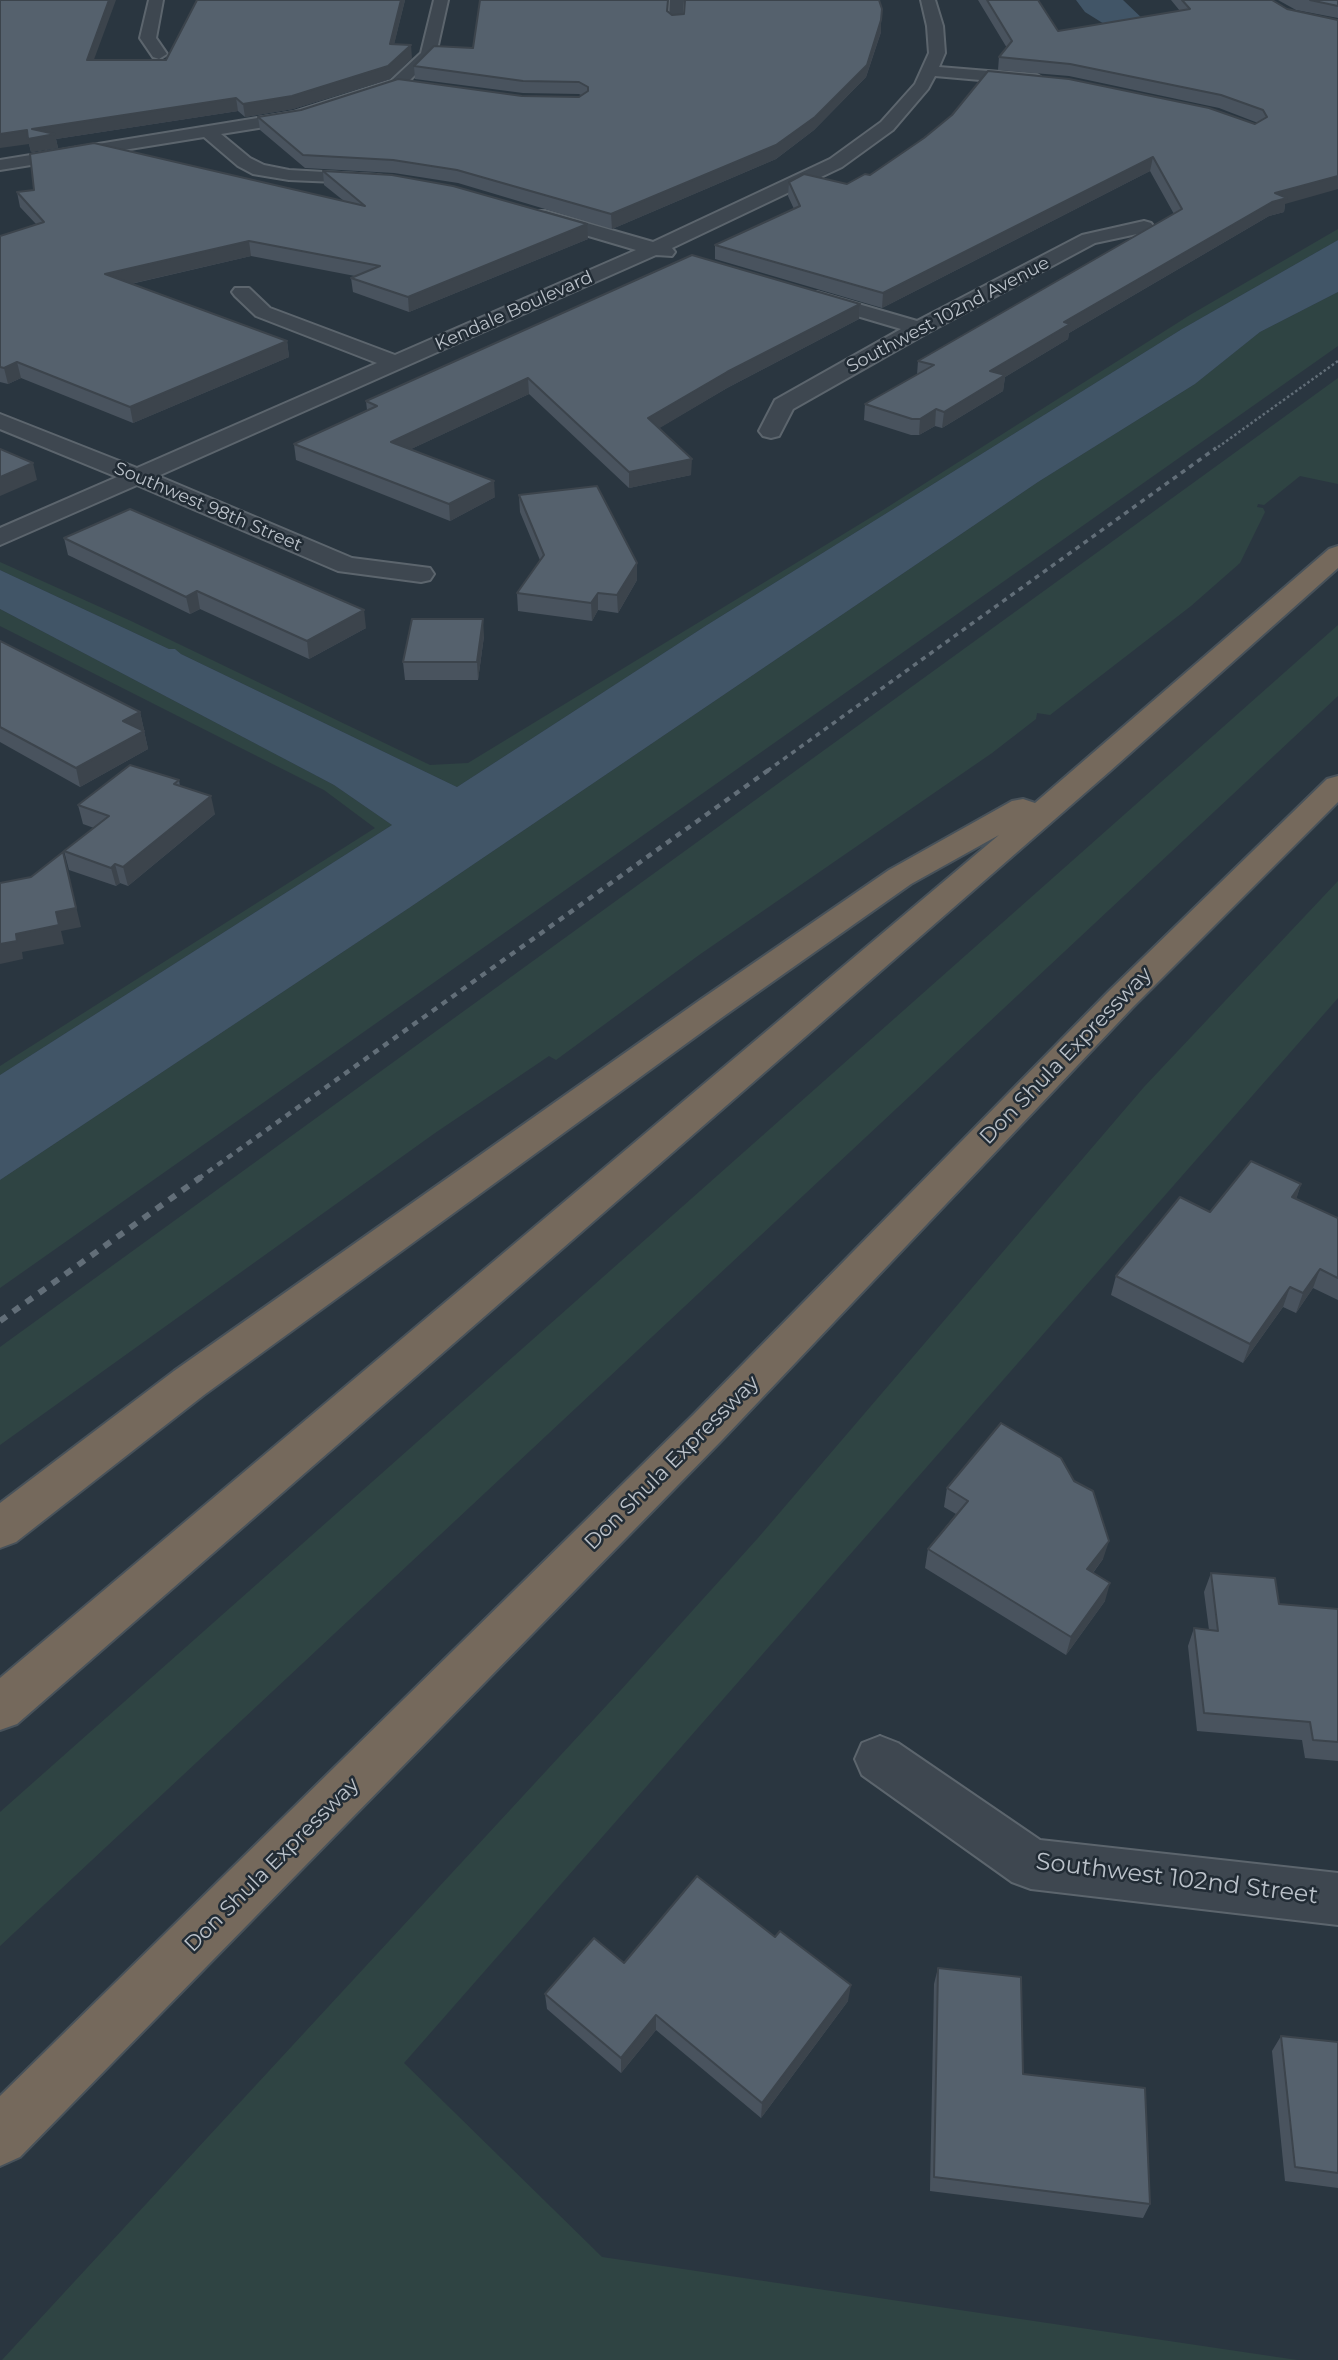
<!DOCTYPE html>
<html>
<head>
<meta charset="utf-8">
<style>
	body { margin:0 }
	canvas { display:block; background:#2a3640 }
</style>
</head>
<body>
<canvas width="1338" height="2360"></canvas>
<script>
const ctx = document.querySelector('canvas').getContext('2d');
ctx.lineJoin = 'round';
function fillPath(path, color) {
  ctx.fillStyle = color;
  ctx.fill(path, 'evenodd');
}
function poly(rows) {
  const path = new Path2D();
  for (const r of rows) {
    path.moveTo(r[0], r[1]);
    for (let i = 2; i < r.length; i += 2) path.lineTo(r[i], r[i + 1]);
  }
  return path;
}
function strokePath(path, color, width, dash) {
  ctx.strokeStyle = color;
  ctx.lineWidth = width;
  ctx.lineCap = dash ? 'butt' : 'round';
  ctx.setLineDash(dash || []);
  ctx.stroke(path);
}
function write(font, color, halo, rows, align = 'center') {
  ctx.font = font + ' Montserrat,sans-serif';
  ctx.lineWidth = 5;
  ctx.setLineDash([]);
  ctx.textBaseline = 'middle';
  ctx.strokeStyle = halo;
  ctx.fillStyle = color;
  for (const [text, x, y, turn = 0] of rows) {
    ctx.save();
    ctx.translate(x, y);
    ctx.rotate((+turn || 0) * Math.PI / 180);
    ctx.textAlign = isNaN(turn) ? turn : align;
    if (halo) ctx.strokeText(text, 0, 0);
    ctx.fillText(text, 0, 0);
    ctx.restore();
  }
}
fillPath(poly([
	[1338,229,1338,240,1182,329,707,625,457,787,181,654,175,649,169,649,0,570,0,562,131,621,430,765,468,763,883,510,1190,315],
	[1338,292,1338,346,0,1288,0,1180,409,908,1038,482,1195,384,1260,332],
	[1338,378,1338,484,1300,476,1264,505,1258,504,1257,507,1263,508,1265,512,1240,563,1191,606,1050,715,1037,713,1036,719,992,753,699,955,556,1060,549,1056,435,1133,0,1445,0,1347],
	[0,609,334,785,392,825,0,1075,0,1066,375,828,324,790,0,626],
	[1338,625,1338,696,0,1946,0,1812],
	[1338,881,1338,998,404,2063,602,2257,1297,2360,2,2360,620,1691,758,1538,1144,1087]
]), '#2f4443');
fillPath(poly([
	[1076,0,1123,0,1146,22,1109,27,1085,12],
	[1338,240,1338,292,1260,332,1195,384,1038,482,409,908,0,1180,0,1075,392,825,334,785,0,609,0,570,169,649,175,649,181,654,457,787,707,625,1182,329]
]), '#415567');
const minor = poly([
	[149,0,163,0,156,38,167,54,159,59,153,57,140,38,149,0],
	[434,0,448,0,436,54,403,87,364,103,302,121,221,134,250,158,264,165,289,170,377,175,383,176,386,180,383,184,289,180,253,174,238,166,204,137,0,170,0,160,294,112,391,81,421,53,434,0],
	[670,0,684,0,682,24,672,24,669,21,670,0],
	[921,0,935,0,943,26,945,53,939,67,1037,75,1045,80,1037,85,935,76,928,89,893,130,842,167,672,248,675,252,672,256,656,255,158,476,352,558,430,568,434,574,430,580,421,582,338,571,137,485,0,545,0,528,117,477,0,429,0,414,137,468,377,363,256,316,235,296,232,292,235,288,249,288,270,308,395,355,636,250,531,219,529,215,531,211,545,211,653,242,830,159,881,122,915,84,929,53,927,26,921,0],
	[1144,221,1151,223,1154,227,1151,231,1095,243,927,333,793,409,779,436,771,438,763,436,759,431,775,400,901,329,803,300,800,296,803,292,817,292,917,321,1082,235,1144,221],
	[880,1736,898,1743,1040,1840,1338,1873,1338,1925,1031,1889,1012,1882,862,1775,855,1759,862,1743,880,1736]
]);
const highway = poly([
	[1338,546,1338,568,1109,772,17,1724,0,1730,0,1678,999,835,911,884,724,1016,204,1395,16,1542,0,1548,0,1503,174,1371,700,1000,889,870,1012,801,1023,799,1035,803,1329,549,1338,546],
	[1338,776,1338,802,1132,1008,723,1439,20,2157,0,2166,0,2096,693,1415,1108,992,1327,779,1338,776]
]);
strokePath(minor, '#5c656d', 4);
strokePath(highway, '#48525a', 4);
fillPath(minor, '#3e4750');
fillPath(highway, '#75695c');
strokePath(poly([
	[1214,450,1338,361]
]), '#626e78', 2.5, [2.5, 2.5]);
strokePath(poly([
	[767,771,1216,448]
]), '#626e78', 3.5, [5, 5]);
strokePath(poly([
	[198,1179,770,769]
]), '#626e78', 4.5, [6, 6]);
strokePath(poly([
	[0,1321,201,1177]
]), '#626e78', 6, [8, 8]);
fillPath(poly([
	[197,0,405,0,394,44,412,58,390,79,293,109,245,117,238,111,56,139,58,148,31,152,29,144,94,60,166,60],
	[978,0,1038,0,1058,31,1180,11,1171,0,1272,0,1285,204,1284,212,1269,216,1069,333,1068,339,1005,377,1003,391,942,428,935,426,919,435,911,435,864,420,865,404,917,375,918,361,1174,214,1150,171,882,308,715,259,715,245,794,209,788,196,789,182,847,184,870,175,1255,124,1258,123,1219,108,1069,76,998,70,999,57,1007,48],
	[1278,0,1338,0,1338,18,1296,10],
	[668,11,672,15,881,32,866,77,814,130,776,159,612,229,458,183,394,173,305,168,260,130,258,117,522,96,579,97,581,95,579,94,523,93,415,79,414,66,473,48],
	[323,171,588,239,409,312,353,292,351,278,355,276,251,256,131,284,287,341,289,357,133,423,21,378,8,384,0,382,0,236,36,224,20,207,17,192,344,201,324,185],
	[860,304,859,319,727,388,659,428,691,475,629,488,529,394,411,449,495,497,450,521,296,460,294,444,367,410,366,401],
	[519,495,637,563,637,580,618,613,598,610,592,621,518,611,517,593,540,560,520,512],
	[64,538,366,628,309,659,200,609,190,614,68,555],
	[484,636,478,680,405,680,403,662],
	[0,641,140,712,144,730,143,731,144,731,148,749,80,787,0,742],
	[179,780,180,786,215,814,128,886,120,883,116,886,69,870,64,851,94,828,83,824,78,805],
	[1301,1184,1296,1199,1338,1218,1338,1300,1313,1288,1296,1313,1283,1307,1243,1363,1111,1295,1116,1276,1210,1212],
	[947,1488,1103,1559,1093,1573,1105,1601,1066,1655,925,1568,928,1549,956,1514,944,1507],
	[1211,1573,1279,1604,1338,1609,1338,1761,1305,1758,1302,1740,1197,1731,1188,1646,1194,1628,1209,1630,1204,1592],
	[624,1963,848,2001,761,2118,656,2030,621,2073,547,2009,545,1994],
	[938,1968,1023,2074,1150,2204,1143,2218,930,2191,934,1984],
	[1281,2036,1338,2042,1338,2188,1285,2181,1272,2051]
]), '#49535e');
fillPath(poly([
	[109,0,116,0,89,73,87,60],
	[401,0,405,0,391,57,390,44],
	[881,20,881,32,866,77,814,130,776,159,612,229,611,214],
	[411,45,412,58,390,79,293,109,245,117,243,104],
	[236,98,238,111,56,139,58,148,31,152,29,144,0,148,0,134],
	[1153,157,1150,171,882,308,883,293],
	[1338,176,1338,189,1285,204,1284,212,1269,216,1069,333,1068,339,1005,377,1003,391,942,428,944,412,990,371,1064,322,1275,193],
	[587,224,588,239,409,312,408,297],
	[249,241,251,256,108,289,105,274],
	[860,304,859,319,727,388,648,435,648,418,727,372],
	[287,341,289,357,133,423,130,407],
	[17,362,21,378,8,384,4,368],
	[528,378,529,394,392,458,391,442],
	[936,409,935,426,919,435,920,419],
	[692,459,691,475,629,488,629,472],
	[33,463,37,480,0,496,0,477],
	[494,481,495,497,450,521,449,504],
	[637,563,637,580,618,613,617,595],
	[197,591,200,609,190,614,186,597],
	[598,593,598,610,592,621,591,603],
	[364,610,366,628,309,659,307,641],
	[483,619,484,636,478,680,477,662],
	[140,712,144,730,128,739,123,721],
	[144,731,148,749,80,787,76,768],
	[211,796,215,814,128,886,123,867],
	[63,852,81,927,61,931,64,944,22,952,23,959,0,964,0,944,16,934,56,912],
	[115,864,120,883,116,886,111,868],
	[1301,1184,1295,1203,1292,1197],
	[1320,1269,1313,1288,1296,1313,1303,1293],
	[1290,1287,1283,1307,1243,1363,1250,1344],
	[1109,1541,1103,1559,1082,1587,1087,1569],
	[1110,1583,1105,1601,1066,1655,1071,1637],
	[851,1985,848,2001,761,2118,762,2103],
	[656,2015,656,2030,621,2073,621,2058]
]), '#3c444c');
const building = poly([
	[0,0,109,0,87,60,166,60,197,0,401,0,390,44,411,45,388,66,292,96,243,104,236,98,32,129,55,134,28,139,27,130,0,134,0,0],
	[480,0,668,0,667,11,672,15,684,14,685,0,879,0,882,9,881,20,867,65,815,117,776,145,611,214,457,170,393,160,303,155,258,117,301,110,398,79,522,96,579,97,588,91,588,87,579,82,523,81,414,66,434,46,473,48,480,0],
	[987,0,1038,0,1058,31,1190,9,1182,0,1272,0,1287,9,1338,20,1338,176,1275,193,1287,198,1272,202,1064,322,1070,324,990,371,1005,375,944,412,936,409,920,419,912,419,865,404,934,365,918,361,1182,209,1153,157,883,293,715,245,800,206,789,182,804,174,847,184,865,174,870,175,924,138,952,115,988,71,1069,79,1209,108,1255,124,1267,117,1263,110,1221,95,1070,64,999,57,1012,41,987,0],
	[1310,0,1338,0,1338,6,1310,0],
	[94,143,365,206,323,171,392,175,453,186,587,224,408,297,351,278,380,266,249,241,105,274,287,341,130,407,17,362,4,368,0,367,0,236,44,222,17,192,34,190,30,154,94,143],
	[692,255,860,304,727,372,648,418,692,459,629,472,528,378,391,442,494,481,449,504,294,444,377,406,366,401,692,255],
	[0,449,33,463,0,477,0,449],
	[597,486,637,563,617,595,598,593,591,603,517,593,544,555,519,495,597,486],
	[130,509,364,610,307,641,197,591,186,597,64,538,130,509],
	[412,619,483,619,477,662,403,662,412,619],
	[0,641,140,712,123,721,144,731,76,768,0,727,0,641],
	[130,765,179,780,174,784,211,796,123,867,115,864,111,868,64,851,109,816,78,805,130,765],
	[63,852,76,908,56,912,59,925,16,934,17,941,0,944,0,883,31,877,63,852],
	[1251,1161,1301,1184,1292,1197,1338,1218,1338,1278,1320,1269,1303,1293,1290,1287,1250,1344,1116,1276,1180,1197,1210,1212,1251,1161],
	[1001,1423,1061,1458,1074,1481,1093,1491,1109,1541,1087,1569,1110,1583,1071,1637,928,1549,968,1501,947,1488,1001,1423],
	[1211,1573,1275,1578,1279,1604,1338,1609,1338,1742,1313,1740,1310,1722,1204,1713,1194,1628,1218,1631,1211,1573],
	[697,1876,775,1937,780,1931,851,1985,762,2103,656,2015,621,2058,545,1994,594,1938,624,1963,697,1876],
	[938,1968,1021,1977,1023,2074,1145,2088,1150,2204,934,2177,938,1968],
	[1281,2036,1338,2042,1338,2173,1295,2167,1281,2036]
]);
fillPath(building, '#55616d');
strokePath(building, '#3c444c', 2);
write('18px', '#bbc2ca', '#222c35', [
	["Kendale Boulevard",514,311,-24],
	["Southwest 102nd Avenue",948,315,-28],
	["Southwest 98th Street",208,507,23]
]);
write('21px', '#bbc2ca', '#222c35', [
	["Don Shula Expressway",1066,1056,-46],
	["Don Shula Expressway",672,1463,-45],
	["Don Shula Expressway",272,1865,-45]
]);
write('24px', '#bbc2ca', '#222c35', [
	["Southwest 102nd Street",1177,1879,7]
]);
</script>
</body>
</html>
